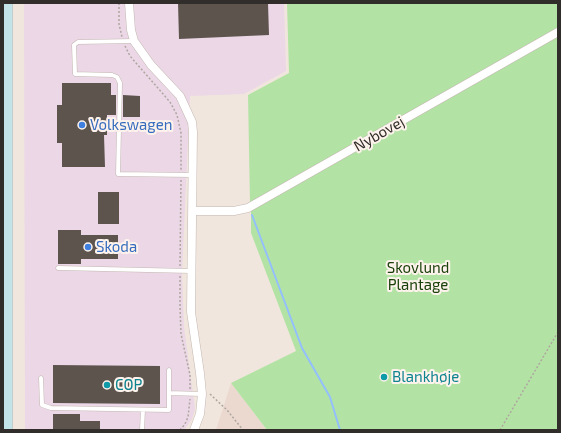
<!DOCTYPE html>
<html>
<head>
<meta charset="utf-8">
<style>
	body { margin:0 }
	#map { position:relative; width:561px; height:433px; overflow:hidden; background:#f1e6de; font-family:"Exo 2",sans-serif }
	canvas { display:block }
	.frame { position:absolute; inset:0; border:4px solid #312d2a; pointer-events:none }
</style>
</head>
<body>
<div id="map">
<canvas width="561" height="433"></canvas>
<div class="frame"></div>
</div>
<script>
const ctx = document.querySelector('canvas').getContext('2d');
ctx.lineJoin = 'round';
function fillPath(path, color) {
  ctx.fillStyle = color;
  ctx.fill(path, 'evenodd');
}
function poly(rows) {
  const path = new Path2D();
  for (const r of rows) {
    path.moveTo(r[0], r[1]);
    for (let i = 2; i < r.length; i += 2) path.lineTo(r[i], r[i + 1]);
  }
  return path;
}
function strokePath(path, color, width, dash) {
  ctx.strokeStyle = color;
  ctx.lineWidth = width;
  ctx.lineCap = dash ? 'butt' : 'round';
  ctx.setLineDash(dash || []);
  ctx.stroke(path);
}
function write(font, color, halo, rows, align = 'center') {
  ctx.font = font + ' "Exo 2",sans-serif';
  ctx.lineWidth = 4;
  ctx.setLineDash([]);
  ctx.textBaseline = 'middle';
  ctx.strokeStyle = halo;
  ctx.fillStyle = color;
  for (const [text, x, y, turn = 0] of rows) {
    ctx.save();
    ctx.translate(x, y);
    ctx.rotate((+turn || 0) * Math.PI / 180);
    ctx.textAlign = isNaN(turn) ? turn : align;
    if (halo) ctx.strokeText(text, 0, 0);
    ctx.fillText(text, 0, 0);
    ctx.restore();
  }
}
fillPath(poly([
	[24,3,284,3,286,71,244,94,190,96,182,273,184,327,195,409,192,419,184,430,25,430]
]), '#ebd7e6');
fillPath(poly([
	[231,383,267,430,216,430]
]), '#ebd9cf');
fillPath(poly([
	[287,3,558,3,558,27,442,96,250,204,248,95,289,73],
	[558,34,558,430,267,430,231,383,296,351,251,233,251,210]
]), '#b3e3a4');
strokePath(poly([
	[252,215,302,348,330,397,340,430]
]), '#93c0fd', 2);
fillPath(poly([
	[178,3,268,3,269,35,179,39],
	[62,83,111,83,111,95,116,95,116,115,107,115,107,135,104,135,105,167,62,167,62,143,57,143,57,105,62,105],
	[123,95,140,96,140,117,123,117],
	[98,192,119,192,119,224,98,224],
	[58,230,81,230,81,235,118,235,118,259,81,259,81,264,58,264],
	[53,365,160,366,160,404,53,403],
	[53,414,80,414,80,421,100,421,100,430,53,430]
]), '#5d544e');
const lane = poly([
	[134,41,78,42,74,45,75,74,112,75,117,77,120,83,118,174,192,175],
	[58,268,191,271],
	[41,378,42,405,51,408,169,410,169,370],
	[169,393,202,394],
	[142,430,143,410]
]);
const street = poly([
	[129,3,131,30,134,41,151,65,180,96,192,122,193,132,191,312,200,373,202,394,200,414,194,430],
	[192,211,234,211,248,208,558,32]
]);
const secondary = poly([
	[7,3,7,430]
]);
strokePath(lane, '#c3b8b1', 5);
strokePath(street, '#c3b8b1', 9);
strokePath(secondary, '#c3b8b1', 12);
strokePath(poly([
	[119,3,119,24,122,37],
	[125,46,130,56,170,102,177,115,181,133,181,170],
	[180,266,181,180],
	[180,276,180,307,181,334,190,375,190,389],
	[210,394,227,410,243,430],
	[180,430,185,424,188,417,190,399],
	[500,430,558,332]
]), '#afa6a0', 1.5, [2, 2]);
strokePath(lane, '#fff', 4);
strokePath(street, '#fff', 8);
strokePath(secondary, '#c2e3e8', 11);
for (const [x, y, r, color] of [
	[82,125,4,"#3f7fe0"],
	[88,247,4,"#3f7fe0"],
	[384,377,4,"#0f9aa8"],
	[107,385,4,"#0f9aa8"]
]) {
  const dot = new Path2D();
  dot.arc(x, y, r, 0, 2 * Math.PI);
  ctx.fillStyle = color;
  ctx.fill(dot);
  strokePath(dot, '#fef3ec', 1.5);
}
write('15px', '#366cbe', '#fef3ec', [
	["Volkswagen",90,125],
	["Skoda",96,247]
], 'left');
write('15px', '#312d2a', '#fef3ec', [
	["Nybovej",379,134,-30]
]);
write('15px', '#1a410a', '#fef3ec', [
	["Skovlund",418,268],
	["Plantage",418,285]
]);
write('15px', '#0d838f', '#fef3ec', [
	["Blankhøje",392,377],
	["COP",115,385]
], 'left');
</script>
</body>
</html>
